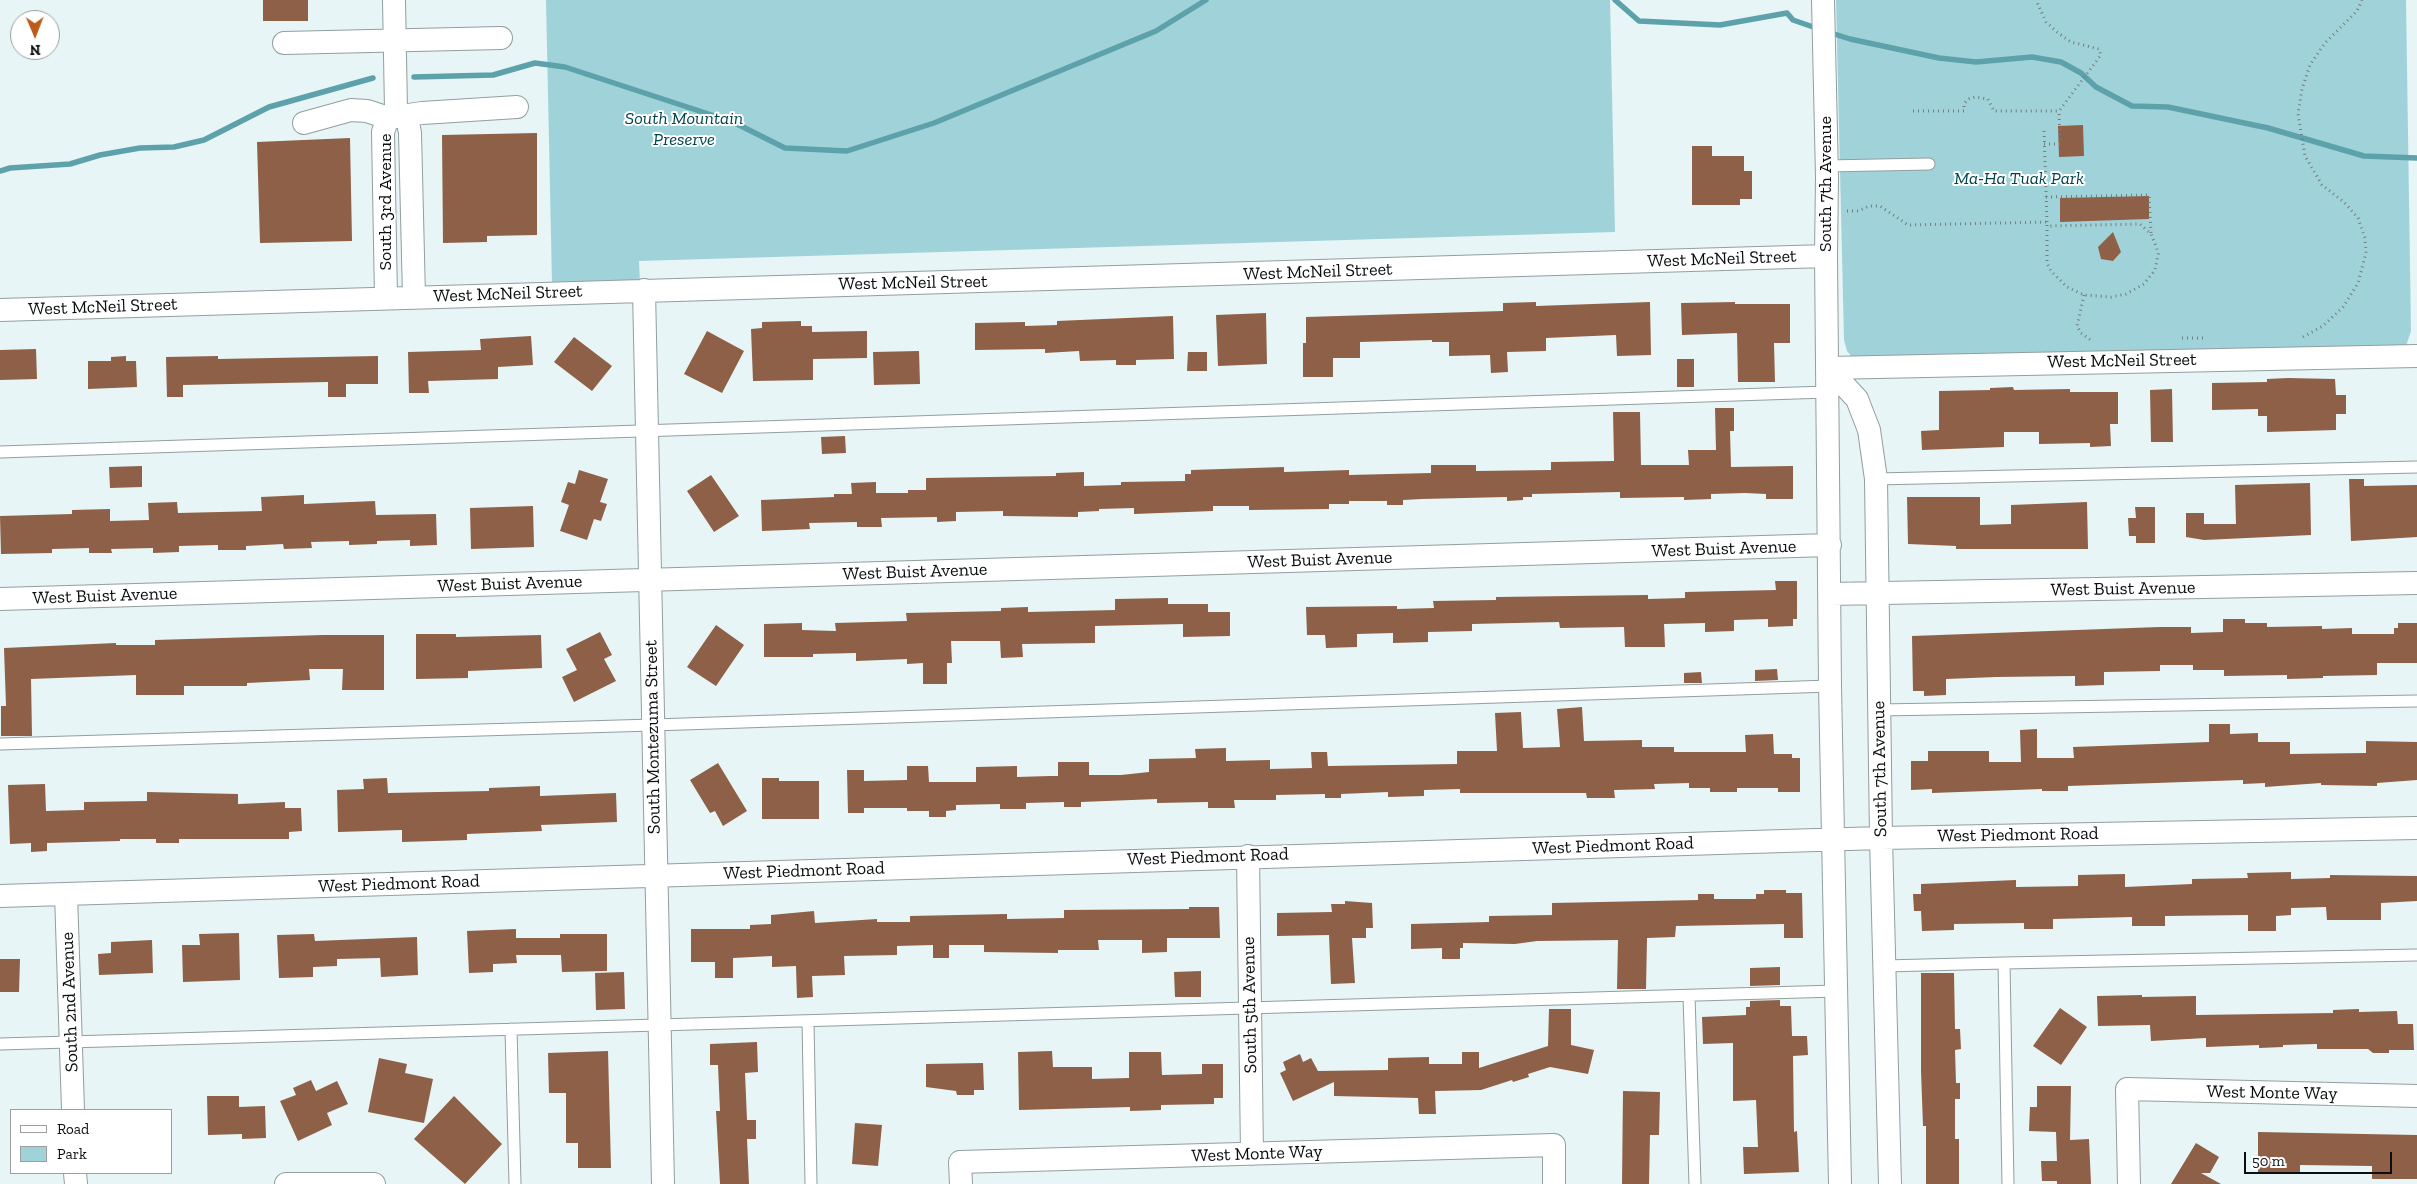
<!DOCTYPE html>
<html>
<head>
<meta charset="utf-8">
<style>
	body { margin:0 }
	#map { position:relative; width:2417px; height:1184px; overflow:hidden; background:#e7f5f6; font-family:"Zilla Slab",serif }
	canvas { display:block }
	.legend { position:absolute; left:10px; top:1109px; width:162px; height:65px; box-sizing:border-box; background:#fff; border:1px solid #9d9f9f; margin:0; padding:6px 9px; list-style:none; font-size:15px; color:#0a0e0e }
	.legend li { display:flex; align-items:center; gap:10px; height:25px }
	.legend b { width:25px; border:1px solid #9d9f9f }
	.north { position:absolute; left:10px; top:10px; width:50px; height:50px; box-sizing:border-box; background:#fff; border:1px solid #9d9f9f; border-radius:50%; rotate:179deg; font-size:14px; font-weight:700; line-height:20px; text-align:center; color:#0a0e0e }
	.north::after { content:''; display:block; margin:auto; width:18px; height:22px; background:#bc5b1a; clip-path:polygon(50% 0,100% 100%,50% 72%,0 100%) }
	.scale { position:absolute; left:2244px; top:1152px; width:148px; height:22px; box-sizing:border-box; border:2px solid #0a0e0e; border-top:0; padding-left:6px; font-size:15px; line-height:18px; white-space:nowrap; color:#0a0e0e; -webkit-text-stroke:4px #fff; paint-order:stroke }
</style>
</head>
<body>
<div id="map">
<canvas width="2417" height="1184"></canvas>
<ul class="legend">
<li><b style="height:6px;background:#fff"></b>Road</li>
<li><b style="height:14px;background:#a0d3d9"></b>Park</li>
</ul>
<div class="north">N</div>
<div class="scale">50 m</div>
</div>
<script>
const ctx = document.querySelector('canvas').getContext('2d');
ctx.lineJoin = 'round';
function fillPath(path, color) {
  ctx.fillStyle = color;
  ctx.fill(path, 'evenodd');
}
function poly(rows) {
  const path = new Path2D();
  for (const r of rows) {
    path.moveTo(r[0], r[1]);
    for (let i = 2; i < r.length; i += 2) path.lineTo(r[i], r[i + 1]);
  }
  return path;
}
function strokePath(path, color, width, dash) {
  ctx.strokeStyle = color;
  ctx.lineWidth = width;
  ctx.lineCap = dash ? 'butt' : 'round';
  ctx.setLineDash(dash || []);
  ctx.stroke(path);
}
function write(font, color, halo, rows, align = 'center') {
  ctx.font = font + ' "Zilla Slab",serif';
  ctx.lineWidth = 4;
  ctx.setLineDash([]);
  ctx.textBaseline = 'middle';
  ctx.strokeStyle = halo;
  ctx.fillStyle = color;
  for (const [text, x, y, turn = 0] of rows) {
    ctx.save();
    ctx.translate(x, y);
    ctx.rotate((+turn || 0) * Math.PI / 180);
    ctx.textAlign = isNaN(turn) ? turn : align;
    if (halo) ctx.strokeText(text, 0, 0);
    ctx.fillText(text, 0, 0);
    ctx.restore();
  }
}
fillPath(poly([
	[546,0,1610,0,1615,232,639,261,640,284,552,284],
	[1836,0,2406,0,2411,331,2406,346,1852,357,1847,351,1844,340]
]), '#a0d3d9');
strokePath(poly([
	[1615,0,1639,21,1720,25,1787,13,1793,20,1819,29],
	[1828,32,1850,39,1939,58,1976,62,2032,57,2061,62,2081,73,2096,87,2132,106,2168,107,2268,128,2364,156,2417,158],
	[414,77,493,75,535,63,565,67,733,122,785,148,847,151,934,123,1156,31,1206,0],
	[0,171,10,168,70,164,100,155,140,148,174,147,204,140,269,107,373,78]
]), '#5da2aa', 5.5);
fillPath(poly([
	[263,0,308,0,308,21,263,21],
	[2083,125,2084,156,2059,157,2058,126],
	[537,133,537,235,487,236,487,242,443,243,442,135],
	[350,138,352,241,260,243,257,142],
	[1692,146,1712,146,1712,156,1744,156,1744,171,1752,171,1752,199,1740,199,1740,205,1692,205],
	[2149,196,2149,219,2060,222,2060,198],
	[2113,232,2121,252,2113,261,2101,259,2098,247],
	[1536,302,1536,306,1650,302,1651,355,1617,356,1616,335,1546,338,1546,351,1507,352,1508,372,1491,373,1490,355,1449,356,1449,342,1432,342,1432,340,1360,342,1360,358,1333,358,1333,377,1303,377,1303,343,1306,343,1306,317,1503,311,1503,303],
	[1735,302,1735,304,1790,304,1790,343,1774,343,1775,382,1738,382,1737,333,1682,335,1681,303],
	[1266,313,1267,364,1218,366,1216,315],
	[1173,316,1174,359,1136,360,1136,365,1116,365,1116,360,1080,361,1079,351,1045,353,1045,349,975,350,975,323,1025,322,1025,326,1057,325,1057,321],
	[801,321,801,326,812,326,812,332,867,331,867,358,813,359,813,380,753,381,751,329,762,328,762,322],
	[707,331,744,351,722,393,684,374],
	[531,336,533,365,498,367,498,379,428,381,429,393,409,393,408,352,481,350,480,339],
	[574,337,612,366,592,391,554,362],
	[36,349,37,379,0,380,0,350],
	[919,351,920,384,874,385,873,352],
	[1188,352,1207,352,1207,371,1187,371],
	[126,356,126,361,136,361,137,387,88,389,88,361,111,361,111,357],
	[218,356,218,359,378,356,378,384,346,384,346,397,328,397,328,382,183,385,183,397,167,397,166,357],
	[1677,359,1694,359,1694,387,1677,387],
	[2288,378,2335,379,2336,395,2346,395,2346,414,2336,414,2336,430,2267,432,2267,416,2258,416,2258,409,2212,410,2212,383,2267,382,2267,379],
	[2013,387,2014,390,2070,389,2070,392,2118,392,2118,424,2110,424,2111,446,2090,447,2090,443,2039,444,2039,432,2004,432,2004,447,1922,450,1921,431,1939,430,1939,391,1990,390,1990,388],
	[2172,389,2173,442,2151,442,2150,390],
	[1715,408,1734,408,1734,431,1730,431,1731,467,1793,466,1793,499,1766,499,1766,494,1745,493,1711,494,1711,499,1684,500,1684,497,1620,498,1620,492,1532,494,1532,497,1523,497,1523,500,1507,501,1507,497,1422,499,1403,500,1403,505,1387,505,1387,501,1349,501,1349,504,1329,504,1329,509,1249,510,1249,506,1213,506,1213,511,1134,514,1134,508,1099,509,1099,511,1078,512,1078,517,1003,516,1003,511,956,512,956,521,937,522,937,517,881,518,882,527,857,527,857,522,809,523,810,529,762,531,761,500,834,497,834,494,852,494,851,483,876,482,876,493,908,493,908,490,926,490,926,478,1056,476,1056,473,1084,472,1084,486,1121,485,1121,482,1185,481,1185,474,1191,474,1191,470,1284,467,1284,472,1349,470,1349,475,1431,473,1431,465,1476,465,1476,471,1551,470,1551,462,1614,461,1613,412,1640,412,1641,465,1689,465,1688,450,1716,450],
	[845,436,846,453,822,454,821,437],
	[142,466,142,487,110,488,109,467],
	[579,470,608,479,600,502,607,504,601,521,594,519,587,540,560,531,569,505,561,502,568,482,575,484],
	[711,475,739,516,714,532,687,491],
	[2349,479,2364,479,2364,486,2417,485,2417,537,2351,541],
	[2310,483,2311,535,2204,540,2186,537,2186,513,2204,513,2204,524,2236,524,2235,485],
	[304,495,304,504,375,501,376,515,436,514,437,545,410,546,410,540,377,541,377,544,349,545,349,541,311,542,312,548,284,549,283,544,246,546,246,550,218,550,218,545,179,546,179,552,153,553,153,548,111,549,112,553,89,553,89,548,52,549,52,553,1,554,0,516,72,514,72,510,110,509,110,521,149,520,148,503,177,502,178,513,262,511,261,497],
	[1907,497,1980,497,1980,525,2011,524,2011,505,2087,502,2088,549,1956,549,1956,546,1908,544],
	[533,506,534,547,471,549,470,508],
	[2135,507,2155,507,2155,543,2136,543,2136,536,2129,536,2128,518,2136,518],
	[1775,581,1797,581,1797,619,1793,619,1793,626,1768,627,1768,619,1734,620,1734,631,1705,632,1705,623,1664,624,1665,647,1625,647,1624,627,1560,628,1559,622,1472,624,1472,631,1428,632,1428,642,1393,643,1393,633,1357,634,1357,647,1326,648,1325,635,1307,635,1306,607,1397,606,1397,609,1434,608,1433,601,1496,600,1496,597,1648,595,1648,599,1685,598,1685,592,1776,590],
	[1168,598,1168,604,1208,604,1208,612,1230,612,1230,636,1183,637,1183,624,1095,626,1095,643,1022,644,1023,657,1001,658,1000,641,951,641,952,663,947,663,947,684,923,684,923,663,907,664,907,659,856,661,856,653,813,654,813,657,764,657,764,624,802,623,802,630,836,631,835,623,907,621,906,613,1001,611,1001,608,1028,607,1028,612,1115,610,1115,599],
	[2223,619,2245,619,2245,623,2267,623,2267,627,2322,626,2322,629,2352,628,2352,634,2394,634,2394,628,2398,628,2398,623,2417,623,2417,663,2377,663,2377,675,2323,676,2323,678,2287,679,2287,675,2224,676,2224,670,2193,670,2193,665,2160,665,2160,671,2104,672,2104,685,2075,686,2075,676,1996,677,1946,679,1946,695,1924,696,1924,691,1913,691,1912,636,2159,627,2191,627,2191,633,2223,632],
	[716,625,744,645,716,686,687,667],
	[600,632,612,655,604,659,616,681,574,702,562,677,577,670,566,649],
	[416,634,456,634,456,637,541,635,542,668,468,671,468,678,416,679],
	[323,635,384,635,384,690,342,690,343,669,309,669,310,680,247,683,247,686,184,686,184,695,136,695,136,675,31,679,32,736,1,736,1,706,6,706,4,648,116,643,116,645,155,645,155,640],
	[1777,669,1778,680,1755,681,1755,670],
	[1701,672,1702,683,1684,683,1684,673],
	[1582,707,1584,741,1642,740,1642,747,1674,747,1674,752,1746,752,1745,735,1773,734,1774,754,1792,754,1792,758,1800,758,1800,792,1778,792,1778,788,1737,788,1737,792,1710,792,1710,788,1689,788,1689,783,1654,784,1655,789,1614,790,1615,798,1587,798,1586,793,1460,793,1460,789,1424,790,1424,796,1388,797,1388,792,1341,794,1341,798,1325,798,1325,794,1276,795,1276,800,1234,800,1235,808,1208,808,1208,802,1157,803,1157,799,1081,802,1081,807,1064,807,1064,802,1026,803,1026,809,1000,809,1000,804,956,805,956,810,946,811,946,817,929,817,929,811,907,811,907,808,864,808,864,813,848,813,847,770,864,770,864,781,907,780,907,766,928,766,929,782,976,782,976,767,1017,766,1017,777,1050,776,1058,776,1058,762,1089,762,1089,775,1121,775,1149,772,1149,759,1196,758,1195,749,1226,748,1226,761,1270,760,1270,769,1312,768,1311,752,1327,752,1328,766,1457,764,1457,751,1497,751,1495,713,1521,712,1523,748,1560,747,1557,709],
	[2209,724,2230,724,2230,734,2258,733,2258,742,2290,742,2290,754,2366,753,2366,741,2417,742,2417,780,2377,783,2377,786,2321,785,2321,783,2265,787,2265,783,2243,784,2243,780,2068,786,2068,791,2042,791,2042,789,1932,793,1932,789,1911,790,1911,761,1928,761,1928,751,1989,751,1989,762,2021,762,2020,730,2037,729,2037,758,2074,758,2073,747,2209,742],
	[718,763,747,811,723,826,715,811,710,813,690,780],
	[387,778,388,793,489,791,489,788,540,786,540,796,616,793,617,822,541,825,542,831,467,834,467,840,402,842,402,830,338,832,337,790,364,789,363,779],
	[762,778,779,778,779,781,819,781,819,819,762,819],
	[45,784,46,811,84,810,84,802,147,801,147,792,238,794,238,804,285,802,285,808,301,808,302,831,289,832,289,839,179,839,179,843,156,843,156,839,120,839,120,841,47,843,47,851,31,852,31,843,10,844,8,785],
	[2291,872,2291,879,2330,878,2330,875,2417,876,2417,901,2381,903,2381,920,2327,920,2326,907,2291,908,2291,915,2276,916,2276,931,2248,931,2248,915,2165,916,2165,926,2132,926,2132,917,2053,919,2053,929,2024,929,2024,923,1954,924,1954,930,1922,931,1921,911,1914,911,1913,894,1921,894,1921,884,2016,880,2016,887,2078,886,2078,875,2125,874,2125,887,2192,884,2192,879,2248,878,2247,873],
	[1764,890,1786,890,1786,893,1802,893,1803,938,1784,938,1784,924,1676,926,1675,937,1647,938,1646,989,1617,989,1618,940,1537,941,1515,944,1463,943,1463,948,1460,948,1460,959,1442,959,1442,948,1411,949,1411,924,1489,922,1489,916,1552,915,1552,903,1698,900,1698,894,1714,894,1714,899,1756,899,1756,894,1764,894],
	[1345,901,1372,903,1373,928,1366,928,1366,938,1352,938,1355,983,1331,984,1329,935,1277,936,1277,913,1332,912,1331,904,1345,904],
	[1189,907,1219,907,1220,938,1167,938,1167,952,1142,953,1142,940,1098,940,1099,950,1058,950,1058,953,984,952,984,945,949,945,949,958,933,958,933,945,897,946,897,955,844,956,845,975,812,976,813,997,797,998,796,966,772,967,772,956,733,958,733,978,715,978,715,962,691,962,691,929,750,929,750,925,771,924,771,915,814,911,815,923,877,919,877,922,910,922,910,916,1007,914,1007,919,1064,918,1064,910,1189,909],
	[516,929,516,938,560,938,560,934,607,934,607,971,562,972,561,955,516,955,517,963,493,964,493,972,469,973,467,931],
	[239,933,240,980,183,982,182,945,200,945,199,934],
	[314,934,315,941,417,937,418,975,381,977,380,958,337,959,337,966,313,967,313,977,279,978,277,935],
	[152,940,153,973,99,975,98,954,111,953,111,942],
	[0,959,20,959,19,992,0,992],
	[1780,967,1780,985,1750,986,1750,968],
	[1201,971,1201,997,1175,997,1174,972],
	[624,972,625,1009,596,1010,595,973],
	[1921,973,1954,973,1955,1029,1960,1029,1961,1049,1955,1050,1956,1083,1960,1083,1960,1099,1955,1099,1955,1139,1959,1139,1959,1184,1926,1184,1926,1126,1923,1126,1921,1071],
	[2142,995,2142,997,2196,996,2196,1015,2333,1013,2333,1010,2359,1009,2359,1012,2397,1011,2398,1024,2413,1024,2414,1050,2389,1050,2389,1053,2373,1053,2368,1049,2317,1049,2317,1044,2283,1045,2283,1047,2259,1048,2259,1045,2206,1047,2206,1038,2151,1041,2150,1025,2098,1026,2097,996],
	[1780,1000,1780,1006,1791,1006,1792,1036,1807,1036,1808,1055,1793,1056,1794,1132,1797,1131,1799,1172,1744,1174,1743,1147,1758,1147,1756,1100,1733,1101,1733,1043,1703,1044,1702,1017,1746,1015,1746,1007,1750,1007,1750,1001],
	[2060,1008,2087,1027,2061,1065,2033,1046],
	[1549,1009,1571,1009,1571,1045,1594,1050,1588,1074,1550,1067,1528,1074,1529,1077,1513,1082,1512,1080,1481,1090,1435,1091,1436,1114,1419,1114,1418,1098,1334,1096,1334,1082,1293,1101,1280,1073,1286,1070,1283,1062,1300,1054,1303,1062,1311,1058,1318,1071,1388,1070,1388,1058,1429,1057,1429,1064,1462,1064,1462,1052,1479,1052,1479,1068,1548,1046],
	[757,1042,758,1072,745,1073,747,1120,756,1120,756,1139,747,1139,749,1184,720,1184,716,1111,720,1111,718,1065,710,1065,710,1044],
	[608,1051,611,1168,578,1168,578,1143,566,1143,566,1093,549,1093,548,1053],
	[1052,1051,1053,1067,1092,1067,1092,1079,1129,1078,1129,1052,1161,1052,1162,1075,1202,1074,1202,1064,1223,1064,1223,1098,1214,1098,1214,1104,1161,1105,1161,1110,1130,1111,1130,1107,1019,1110,1018,1052],
	[379,1058,407,1064,405,1073,433,1079,424,1123,368,1112],
	[983,1063,984,1090,974,1090,974,1095,957,1095,956,1091,926,1087,926,1064],
	[311,1080,316,1091,337,1081,348,1104,327,1113,332,1125,298,1141,280,1101,296,1095,293,1088],
	[2037,1086,2071,1086,2070,1140,2089,1139,2091,1184,2057,1184,2057,1181,2042,1181,2041,1161,2057,1161,2056,1132,2029,1131,2030,1107,2037,1107],
	[1623,1091,1660,1092,1659,1135,1650,1135,1649,1184,1622,1184],
	[207,1096,239,1096,239,1107,265,1106,266,1138,242,1139,242,1134,208,1135],
	[454,1096,502,1144,465,1184,414,1139],
	[855,1123,882,1125,878,1166,852,1164],
	[2258,1132,2417,1135,2417,1179,2372,1179,2372,1166,2300,1165,2300,1172,2258,1172],
	[2196,1143,2219,1157,2210,1173,2201,1173,2221,1184,2171,1184]
]), '#8e6047');
const lane = poly([
	[1827,166,1929,164],
	[0,452,1827,392],
	[1876,479,2417,467],
	[1879,710,2417,701],
	[0,744,653,725,1830,686],
	[1884,966,2004,963],
	[1689,996,1695,1184],
	[808,1021,811,1184],
	[511,1029,515,1184],
	[0,1044,1836,991],
	[2008,1184,2004,963,2417,955]
]);
const street = poly([
	[394,0,396,110,408,122,410,133,414,297],
	[1823,0,1827,177,1826,256,1830,686,1840,1184],
	[284,43,501,38],
	[304,123,351,110,367,111,388,118,422,113,517,107],
	[644,290,663,1184],
	[386,298,383,132,388,118,396,110],
	[0,310,1826,256],
	[1828,368,1857,399,1869,430,1876,479,1881,838,1890,1184],
	[1828,368,2417,356],
	[1830,594,2417,583],
	[0,599,1830,545],
	[1248,856,1252,1154],
	[66,894,73,1110],
	[0,896,1881,838,2417,828],
	[75,1173,76,1184],
	[286,1184,374,1184],
	[961,1184,960,1162,1554,1145,1554,1184],
	[2129,1184,2127,1089,2417,1096]
]);
strokePath(lane, '#929e9f', 13);
strokePath(street, '#929e9f', 24);
strokePath(poly([
	[1913,111,1964,111,1964,104,1968,99,1975,97,1988,99,1994,111,2059,111,2101,55,2099,49,2071,42,2058,33,2046,22,2036,0],
	[2044,131,2047,222],
	[2044,144,2060,144,2059,111],
	[2046,197,2149,195,2151,234],
	[1847,211,1858,211,1869,206,1880,206,1908,225,2047,222,2047,263,2051,271,2067,287,2084,295,2111,297,2126,294,2144,284,2155,270,2158,254,2156,246,2151,234,2140,224,2047,226],
	[2084,295,2077,326,2081,333,2092,341],
	[2303,337,2323,326,2343,307,2358,283,2366,253,2365,238,2358,218,2344,202,2322,185,2305,156,2298,114,2302,89,2310,65,2325,43,2357,11,2362,0],
	[2182,338,2206,338]
]), '#747d7e', 3, [1, 4]);
strokePath(lane, '#fff', 11);
strokePath(street, '#fff', 22);
write('italic 18px', '#00444b', '#fff', [
	["South Mountain",684,119],
	["Preserve",684,140],
	["Ma-Ha Tuak Park",2019,179]
]);
write('18px', '#0a0e0e', '#fff', [
	["South 7th Avenue",1826,184,-90],
	["South 3rd Avenue",386,202,-90],
	["West McNeil Street",1722,259,-2],
	["West McNeil Street",1318,272,-2],
	["West McNeil Street",913,283,-1],
	["West McNeil Street",508,294,-2],
	["West McNeil Street",103,307,-2],
	["West McNeil Street",2122,361,-1],
	["West Buist Avenue",1724,549,-2],
	["West Buist Avenue",1320,560,-2],
	["West Buist Avenue",915,572,-2],
	["West Buist Avenue",510,584,-2],
	["West Buist Avenue",2123,589,-1],
	["West Buist Avenue",105,596,-2],
	["South Montezuma Street",653,737,-91],
	["South 7th Avenue",1880,769,-91],
	["West Piedmont Road",2018,835,-1],
	["West Piedmont Road",1613,846,-2],
	["West Piedmont Road",1208,857,-2],
	["West Piedmont Road",804,871,-2],
	["West Piedmont Road",399,884,-2],
	["South 2nd Avenue",70,1002,-92],
	["South 5th Avenue",1250,1005,-91],
	["West Monte Way",2272,1093,1],
	["West Monte Way",1257,1154,-2]
]);
</script>
</body>
</html>
